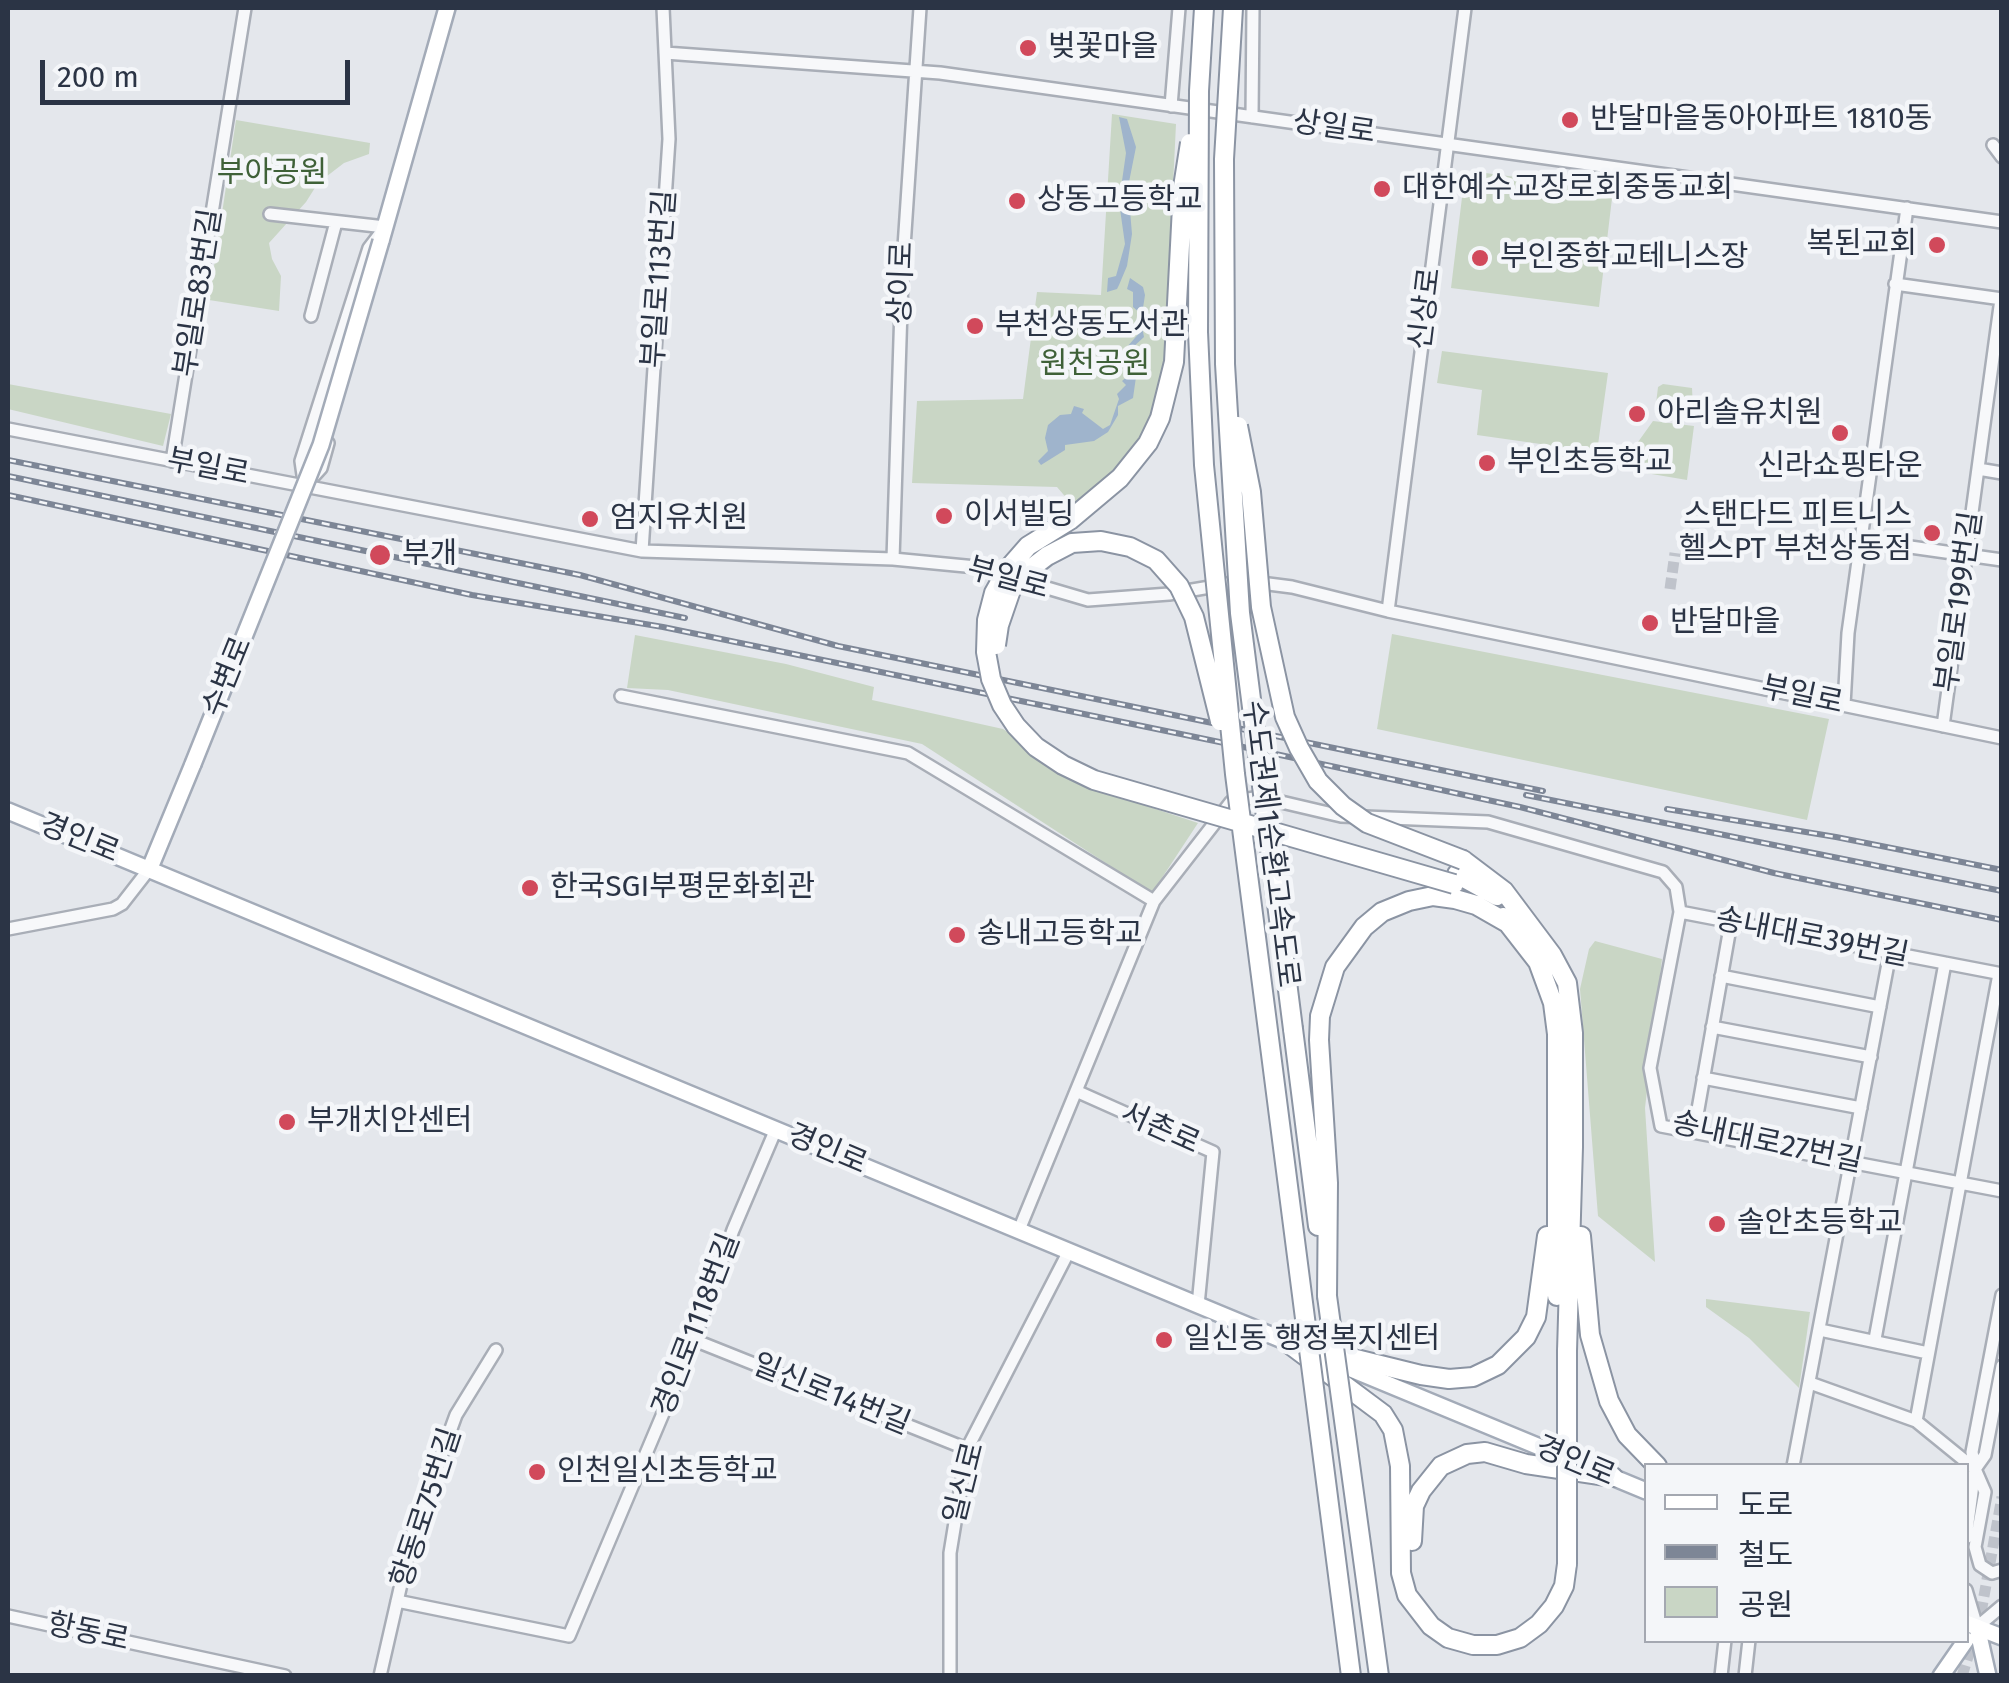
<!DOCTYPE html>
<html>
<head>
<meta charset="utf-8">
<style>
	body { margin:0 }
	#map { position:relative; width:2009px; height:1683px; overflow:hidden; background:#e4e7ec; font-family:"Fira Sans","Noto Sans KR",sans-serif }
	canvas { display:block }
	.frame { position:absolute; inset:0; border:10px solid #2b3445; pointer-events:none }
	.legend { position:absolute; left:1644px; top:1463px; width:325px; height:180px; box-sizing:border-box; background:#f4f6f9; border:2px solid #a4a8b1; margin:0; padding:12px 18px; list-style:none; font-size:30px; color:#2b3445 }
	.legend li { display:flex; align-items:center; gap:20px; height:50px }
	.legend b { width:50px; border:2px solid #a4a8b1 }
	.scale { position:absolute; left:40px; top:60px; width:310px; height:45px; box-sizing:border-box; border:5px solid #2b3445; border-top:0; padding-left:12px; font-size:30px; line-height:35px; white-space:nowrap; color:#2b3445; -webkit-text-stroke:8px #f4f6f9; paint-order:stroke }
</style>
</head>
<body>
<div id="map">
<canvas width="2009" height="1683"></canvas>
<div class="frame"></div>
<ul class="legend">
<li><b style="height:12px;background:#fff"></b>도로</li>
<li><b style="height:12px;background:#7d8696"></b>철도</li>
<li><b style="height:28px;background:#c9d6c5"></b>공원</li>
</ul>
<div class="scale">200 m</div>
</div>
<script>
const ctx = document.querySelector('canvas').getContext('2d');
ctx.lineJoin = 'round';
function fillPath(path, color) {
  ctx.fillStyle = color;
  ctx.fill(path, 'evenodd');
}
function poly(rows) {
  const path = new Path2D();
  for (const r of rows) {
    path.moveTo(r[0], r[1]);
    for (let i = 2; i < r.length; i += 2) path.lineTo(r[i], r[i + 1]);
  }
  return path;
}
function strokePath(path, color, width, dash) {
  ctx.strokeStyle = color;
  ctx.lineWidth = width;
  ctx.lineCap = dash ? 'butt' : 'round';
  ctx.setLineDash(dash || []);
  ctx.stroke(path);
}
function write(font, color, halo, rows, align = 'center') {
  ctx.font = font + ' "Fira Sans","Noto Sans KR",sans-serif';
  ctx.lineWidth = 9;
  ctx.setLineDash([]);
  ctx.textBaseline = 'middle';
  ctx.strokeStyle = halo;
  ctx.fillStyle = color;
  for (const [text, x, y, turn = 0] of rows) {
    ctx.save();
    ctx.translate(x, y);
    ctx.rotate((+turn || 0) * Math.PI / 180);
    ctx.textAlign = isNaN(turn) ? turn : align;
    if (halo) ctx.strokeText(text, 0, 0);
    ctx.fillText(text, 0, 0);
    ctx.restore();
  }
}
fillPath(poly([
	[1112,114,1176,124,1164,368,1158,396,1147,425,1115,474,1075,508,1057,487,912,483,917,401,1023,399,1037,292,1101,295],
	[236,120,370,143,369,154,344,163,318,183,306,202,269,243,272,259,281,276,279,311,209,300],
	[1478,172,1613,190,1599,307,1451,288,1464,181],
	[1442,351,1608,373,1597,452,1477,435,1482,390,1437,383],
	[8,384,171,414,163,446,8,409],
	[1663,384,1692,388,1693,409,1688,412,1660,409,1656,404,1658,387],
	[1653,421,1694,426,1687,480,1634,471,1638,442],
	[1392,634,1829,719,1807,820,1377,729],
	[635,635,786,664,874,687,872,700,1003,729,1092,788,1198,823,1152,893,922,744,668,690,627,688],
	[1595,941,1662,959,1645,1108,1655,1262,1598,1216,1580,989,1589,949],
	[1706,1299,1810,1312,1799,1388,1749,1338,1706,1307]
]), '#c9d6c5');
fillPath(poly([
	[1119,117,1127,119,1136,147,1128,187,1132,234,1127,266,1119,285,1117,289,1107,292,1108,278,1116,276,1125,244,1119,202,1126,153],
	[1130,278,1143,287,1145,295,1141,321,1144,337,1132,348,1140,369,1136,377,1133,398,1118,406,1118,415,1108,432,1094,441,1065,445,1065,450,1041,465,1038,461,1048,451,1045,438,1048,425,1060,415,1071,414,1074,406,1084,409,1082,413,1103,429,1110,425,1119,399,1117,394,1126,385,1122,381,1136,369,1127,347,1141,331,1138,322,1140,313,1133,307,1133,292,1127,289]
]), '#9fb4cc');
strokePath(poly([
	[1670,589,1675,553],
	[1962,1676,1980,1618,2002,1497]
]), '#bfc3cb', 11, [11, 5.5]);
const minor = poly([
	[665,53,940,73,2002,222],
	[1171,106,1179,8],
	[1252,117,1253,8],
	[1993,145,2002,157],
	[270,214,385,227],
	[1895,284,2002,299],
	[311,316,336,222],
	[8,429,642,551,893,559,976,567,1088,600,1169,594,1245,581,1292,587,1388,611,2002,738],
	[172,461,245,8],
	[1978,469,2002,473],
	[311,479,321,468,328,443],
	[304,482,301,461,369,248,382,231],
	[1861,540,2002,560],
	[642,551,669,139,663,8],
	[893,559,902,277,920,8],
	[1388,611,1465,8],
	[621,696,908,753,1154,901],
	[1844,705,1848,633,1907,208],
	[1943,726,2001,299],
	[1680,912,2002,974],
	[8,929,113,909,122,904,150,868],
	[1721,976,1880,1007],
	[1712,1027,1871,1057],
	[1703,1078,1861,1108],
	[1076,1091,1213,1152,1198,1305],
	[1694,1132,1731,922],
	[1019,1230,1154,901,1231,802,1260,797,1341,816,1488,822,1663,872,1676,887,1680,912,1650,1068,1661,1126,2002,1191],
	[1820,1330,1928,1353],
	[1875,1339,1945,963],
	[694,1340,967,1449],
	[1810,1383,1916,1421,1975,1469,1985,1492,1975,1547,1980,1565,1992,1573,2002,1570],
	[1916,1421,1999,974],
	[1793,1466,1890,953],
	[1975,1469,1985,1455,2002,1366],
	[1966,1538,1975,1469,1972,1452,2002,1295],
	[1966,1590,1977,1627,2002,1606],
	[397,1601,569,1636,694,1340,733,1230,776,1129],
	[8,1616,285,1676],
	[380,1676,412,1536,456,1415,496,1350],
	[950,1676,950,1553,967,1449,1069,1251],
	[1721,1676,1725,1640],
	[1745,1676,1749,1640]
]);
const major = poly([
	[381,241,447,8],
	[8,811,1297,1346],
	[150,868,193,764],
	[1327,1359,1646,1491],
	[1966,1623,2002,1637],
	[1977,1627,1988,1676],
	[1941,1676,1966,1640]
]);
const highway = poly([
	[1463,860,1504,891,1552,955,1567,983,1573,1033,1573,1147,1567,1351],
	[1457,874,1497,896],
	[1503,917,1538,962,1553,1003,1557,1034,1557,1296],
	[1293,1029,1318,1226],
	[1581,1236,1590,1335,1609,1401,1627,1435,1657,1466],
	[1327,1296,1328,1183,1319,1040,1320,1016,1335,967,1364,927,1382,912,1409,901,1433,896,1455,899,1476,905,1511,925],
	[1288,1343,1383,1414,1393,1430,1400,1466,1401,1573,1407,1595,1431,1626,1448,1638,1473,1645,1497,1645,1520,1638,1539,1624,1554,1606,1564,1586,1567,1564],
	[1295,1344,1421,1375,1449,1379,1473,1377,1498,1365,1526,1337,1536,1317,1547,1236],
	[1412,1541,1414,1506,1421,1491,1441,1466,1467,1454,1485,1452,1526,1464,1613,1477]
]);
strokePath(minor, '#a9aeb7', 16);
strokePath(major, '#a3abb8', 20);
strokePath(highway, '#8b94a3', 22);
strokePath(minor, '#f7f8fa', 11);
strokePath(major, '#fff', 15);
strokePath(highway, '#fff', 18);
const rail = poly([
	[8,460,580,575,838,646,1543,791],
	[8,476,685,618],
	[8,495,472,595,663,627,1234,745,1520,807,1774,873,2002,920],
	[1526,795,2002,891],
	[1667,809,1836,837,2002,870]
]);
strokePath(rail, '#7d8696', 6);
strokePath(rail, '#f4f6f9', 2.5, [8]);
const majorBridge = poly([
	[193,764,321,445,381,241]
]);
const highwayBridge = poly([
	[1204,8,1199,91,1198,332,1204,465,1235,774,1351,1676],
	[1233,8,1224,159,1225,364,1240,613,1293,1029],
	[1190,143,1183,187,1174,362,1160,418,1148,443,1120,478,1070,520,1028,546,1007,570,994,593,987,620,986,652,991,679,1002,705,1016,726,1036,747,1063,765,1094,780,1454,884],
	[1238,426,1251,492,1261,607,1285,717,1299,748,1318,781,1343,806,1367,823,1463,860],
	[996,645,999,625,1011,590,1025,573,1047,556,1072,543,1101,541,1130,547,1156,560,1179,586,1194,617,1220,721],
	[1327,1296,1379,1676],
	[1567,1564,1567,1351]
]);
strokePath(majorBridge, '#a3abb8', 20, []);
strokePath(highwayBridge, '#8b94a3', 22, []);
strokePath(majorBridge, '#fff', 15);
strokePath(highwayBridge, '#fff', 18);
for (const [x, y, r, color] of [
	[1028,48,10,"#d1495b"],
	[1570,120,10,"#d1495b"],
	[1382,189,10,"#d1495b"],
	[1017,201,10,"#d1495b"],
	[1937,245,10,"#d1495b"],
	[1480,258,10,"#d1495b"],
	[975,326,10,"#d1495b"],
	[1637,414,10,"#d1495b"],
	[1840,433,10,"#d1495b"],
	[1487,463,10,"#d1495b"],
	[944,516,10,"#d1495b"],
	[590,519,10,"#d1495b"],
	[1932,533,10,"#d1495b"],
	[380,555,12,"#d1495b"],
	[1650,623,10,"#d1495b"],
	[530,888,10,"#d1495b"],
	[957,935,10,"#d1495b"],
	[287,1122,10,"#d1495b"],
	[1717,1224,10,"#d1495b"],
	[1164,1340,10,"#d1495b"],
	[537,1472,10,"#d1495b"]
]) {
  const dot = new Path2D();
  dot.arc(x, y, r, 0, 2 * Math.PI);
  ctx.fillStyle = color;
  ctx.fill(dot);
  strokePath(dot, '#f4f6f9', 4);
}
write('30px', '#2b3445', '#f4f6f9', [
	["벚꽃마을",1048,48],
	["반달마을동아아파트 1810동",1590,120],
	["대한예수교장로회중동교회",1402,189],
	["상동고등학교",1037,201],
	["복된교회",1917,245,"right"],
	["부인중학교테니스장",1500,258],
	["부천상동도서관",995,326],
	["아리솔유치원",1657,414],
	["부인초등학교",1507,463],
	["신라쇼핑타운",1840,467,"center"],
	["이서빌딩",964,516],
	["스탠다드 피트니스",1912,516,"right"],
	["헬스PT 부천상동점",1912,550,"right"],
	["엄지유치원",610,519],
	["부개",402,555],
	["반달마을",1670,623],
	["한국SGI부평문화회관",550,888],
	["송내고등학교",977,935],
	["부개치안센터",307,1122],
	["솔안초등학교",1737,1224],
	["일신동 행정복지센터",1184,1340],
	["인천일신초등학교",557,1472]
], 'left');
write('30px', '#2b3445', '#f4f6f9', [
	["상일로",1334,128,8],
	["부일로113번길",660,279,-86],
	["상이로",902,283,-88],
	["부일로83번길",199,293,-81],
	["신상로",1426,309,-83],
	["부일로",208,468,11],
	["부일로",1008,579,15],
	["부일로199번길",1960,602,-82],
	["수변로",228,677,-68],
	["부일로",1802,696,12],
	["경인로",79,839,22],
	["수도권제1순환고속도로",1270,844,83],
	["송내대로39번길",1812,938,11],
	["서촌로",1160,1129,24],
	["송내대로27번길",1767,1143,12],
	["경인로",827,1150,23],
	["경인로1118번길",697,1325,-69],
	["일신로14번길",831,1395,22],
	["경인로",1575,1462,23],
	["일신로",965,1483,-76],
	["항동로75번길",427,1508,-72],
	["항동로",88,1633,12]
]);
write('30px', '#3f6138', '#f4f6f9', [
	["부아공원",272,174],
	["원천공원",1095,365]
]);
</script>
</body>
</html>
